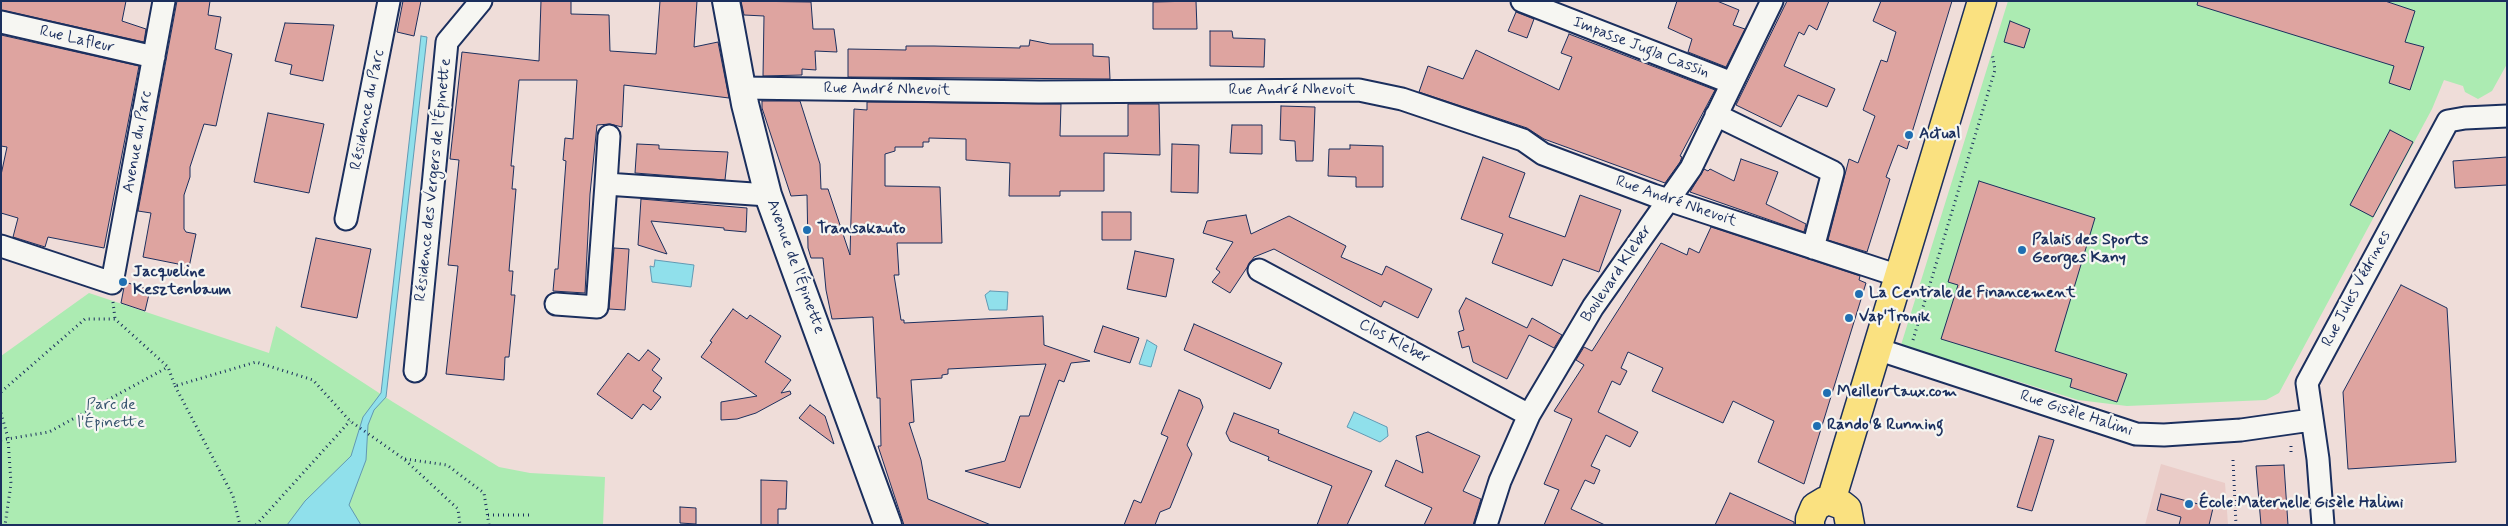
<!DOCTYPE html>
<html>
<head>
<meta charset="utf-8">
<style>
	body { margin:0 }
	#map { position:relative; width:2508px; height:526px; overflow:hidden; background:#efddd9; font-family:Mynerve,sans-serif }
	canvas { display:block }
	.frame { position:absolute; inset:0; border:2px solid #1b2f5e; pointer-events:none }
</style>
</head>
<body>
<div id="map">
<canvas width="2508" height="526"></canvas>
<div class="frame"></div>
</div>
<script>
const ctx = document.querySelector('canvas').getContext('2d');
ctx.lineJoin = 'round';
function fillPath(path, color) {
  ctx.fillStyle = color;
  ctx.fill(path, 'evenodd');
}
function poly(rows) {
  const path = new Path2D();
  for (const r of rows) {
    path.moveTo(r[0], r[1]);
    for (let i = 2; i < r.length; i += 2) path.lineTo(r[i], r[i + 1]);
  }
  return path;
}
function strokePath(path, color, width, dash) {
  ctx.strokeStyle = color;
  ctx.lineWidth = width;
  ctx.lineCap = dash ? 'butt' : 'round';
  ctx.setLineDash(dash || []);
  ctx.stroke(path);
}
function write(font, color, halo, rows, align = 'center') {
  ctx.font = font + ' Mynerve,sans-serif';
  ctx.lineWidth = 4.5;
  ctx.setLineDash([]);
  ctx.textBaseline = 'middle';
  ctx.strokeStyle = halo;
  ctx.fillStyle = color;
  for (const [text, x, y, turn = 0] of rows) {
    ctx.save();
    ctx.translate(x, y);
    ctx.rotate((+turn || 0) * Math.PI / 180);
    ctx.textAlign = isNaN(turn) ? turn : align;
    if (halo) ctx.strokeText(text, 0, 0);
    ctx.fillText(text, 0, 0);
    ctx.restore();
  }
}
fillPath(poly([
	[2161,464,2225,483,2228,525,2145,525]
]), '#eaccc8');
fillPath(poly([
	[2008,1,2507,1,2507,64,2492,91,2478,99,2465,92,2463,86,2444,80,2432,109,2279,393,2266,400,2127,406,2078,400,1901,345],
	[89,293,269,353,276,326,393,402,499,467,530,473,605,477,603,525,1,525,1,356]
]), '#acebb2');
const water = poly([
	[421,36,427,37,386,397,374,410,368,425,366,460,349,505,361,525,287,525,305,501,351,456,363,417,381,393,421,36],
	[655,260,694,265,691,287,652,282,650,266,654,267,655,260],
	[990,291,1008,292,1007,310,989,310,985,295,990,291],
	[1147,340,1157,346,1151,367,1139,364,1147,340],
	[1354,412,1387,427,1388,436,1380,442,1347,427,1354,412]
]);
fillPath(water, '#90e0eb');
strokePath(water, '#6199b3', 1);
const building = poly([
	[1,1,126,1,122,21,146,29,144,42,1,10,1,1],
	[177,1,210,1,208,15,221,17,215,49,232,54,216,126,204,124,190,167,190,177,184,195,184,229,186,232,196,234,187,277,178,264,143,257,151,213,138,211,177,1],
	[403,1,421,1,414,36,397,32,403,1],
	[541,1,571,1,571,14,609,15,610,51,656,54,660,1,697,1,694,47,718,42,729,98,624,85,622,127,610,124,597,125,590,194,585,293,553,291,555,269,558,269,566,161,563,160,565,138,573,139,577,80,519,80,511,166,514,166,512,189,516,189,509,271,513,271,511,295,515,295,509,357,505,357,504,380,446,374,458,266,448,265,459,160,450,159,462,52,539,61,541,1],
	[741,1,811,2,813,29,834,29,837,52,815,51,816,70,802,69,802,75,763,76,764,16,744,15,741,1],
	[1196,1,1197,29,1153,29,1153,2,1196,1],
	[1677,1,1717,1,1739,10,1733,25,1745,29,1726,67,1688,52,1692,39,1668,28,1677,1],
	[1787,1,1829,1,1817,30,1809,25,1804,35,1799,32,1784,66,1835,89,1827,107,1798,95,1781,127,1736,105,1787,1],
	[1881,1,1952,1,1907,149,1898,145,1886,177,1890,179,1867,252,1828,240,1849,159,1858,163,1875,116,1863,110,1881,60,1887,62,1896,32,1873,21,1881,1],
	[2198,1,2385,1,2415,11,2405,42,2424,47,2410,90,2389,83,2394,66,2197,5,2198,1],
	[1516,12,1534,19,1527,38,1508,31,1516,12],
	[2010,21,2030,29,2024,48,2004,42,2010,21],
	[285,23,334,25,323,81,290,74,292,65,275,61,285,23],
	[1210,31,1232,31,1233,38,1265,39,1264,67,1210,66,1210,31],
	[1569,34,1715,90,1680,156,1682,157,1680,162,1665,183,1544,139,1527,128,1419,92,1428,66,1463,79,1476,50,1559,90,1572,57,1561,53,1569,34],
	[1,35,139,66,104,248,48,237,45,247,13,237,18,218,1,213,1,175,7,147,1,146,1,35],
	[1030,40,1050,44,1093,44,1093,56,1109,57,1110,79,848,77,848,49,906,50,906,46,934,46,1020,48,1020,46,1029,46,1030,40],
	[762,101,800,101,820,164,821,189,828,189,850,255,854,109,867,110,867,102,1061,104,1060,136,1128,136,1128,104,1159,104,1160,155,1104,153,1104,191,1060,191,1060,196,1009,196,1010,163,966,160,966,139,929,138,929,142,923,142,923,147,895,147,895,151,885,154,885,186,940,187,942,243,897,243,899,275,894,275,901,320,904,320,904,323,1043,316,1044,345,1090,361,1071,363,1064,382,1059,380,1020,488,965,471,1005,461,1020,416,1029,416,1046,364,948,369,948,374,942,375,942,378,911,380,914,422,909,423,921,460,928,499,991,525,904,525,878,446,881,446,880,398,877,398,873,317,832,319,826,290,823,258,811,258,808,248,807,195,791,196,762,108,762,101],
	[1281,106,1315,107,1313,161,1296,161,1295,141,1280,140,1281,106],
	[268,113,324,124,309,193,254,182,268,113],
	[1232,125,1262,125,1262,154,1230,153,1232,125],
	[2390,130,2413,142,2373,217,2350,205,2390,130],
	[637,144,659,145,659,149,728,152,725,180,635,173,637,144],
	[1172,144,1199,145,1198,193,1171,192,1172,144],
	[1350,145,1383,146,1383,187,1356,187,1356,177,1328,176,1329,149,1350,149,1350,145],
	[1483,157,1525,173,1509,217,1565,237,1580,195,1621,210,1599,272,1563,259,1552,286,1492,263,1503,234,1461,219,1483,157],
	[2507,157,2507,185,2455,188,2453,161,2507,157],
	[1741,159,1778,172,1766,204,1806,224,1804,232,1690,192,1704,169,1708,171,1710,169,1734,181,1741,159],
	[1979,181,2095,218,2055,351,2127,374,2117,402,2070,387,2072,379,1941,339,1958,285,1948,282,1979,181],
	[641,199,747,208,746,232,724,230,724,228,651,221,667,254,638,245,641,199],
	[1102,212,1131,212,1131,240,1102,240,1102,212],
	[1246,215,1251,234,1289,216,1346,246,1341,257,1382,275,1386,266,1432,289,1418,318,1384,301,1381,307,1274,249,1254,257,1230,293,1212,282,1220,272,1216,269,1233,242,1203,233,1207,221,1246,215],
	[1711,227,1860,276,1859,280,1866,283,1804,484,1758,462,1774,421,1733,401,1723,423,1652,391,1663,368,1628,352,1621,368,1627,371,1620,385,1612,381,1598,412,1638,432,1630,447,1606,435,1591,466,1600,470,1594,484,1585,480,1571,509,1605,525,1544,525,1559,490,1544,484,1572,419,1554,411,1584,365,1576,360,1584,347,1592,351,1661,243,1687,255,1689,248,1699,253,1711,227],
	[316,238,371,249,357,318,301,307,316,238],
	[614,248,629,249,625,310,609,309,614,248],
	[1135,251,1174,259,1166,297,1127,289,1135,251],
	[125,282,150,290,145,311,121,303,125,282],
	[2401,285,2447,308,2456,462,2348,469,2343,392,2401,285],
	[1466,298,1527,328,1532,318,1562,335,1554,348,1529,335,1507,379,1473,362,1469,346,1462,348,1458,332,1464,330,1459,311,1466,298],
	[733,309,747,319,750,315,781,336,765,362,791,380,781,393,790,391,791,394,756,413,737,419,721,420,721,402,757,396,701,357,712,342,710,341,733,309],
	[1194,324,1282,363,1270,389,1184,350,1194,324],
	[1103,326,1139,338,1130,363,1094,352,1103,326],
	[648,350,660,359,652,370,662,378,653,391,661,397,651,410,643,404,632,419,597,394,628,353,639,361,648,350],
	[1179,390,1200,399,1203,407,1187,445,1192,454,1170,508,1160,512,1155,525,1124,525,1134,500,1141,503,1168,437,1161,434,1179,390],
	[810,405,825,416,834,444,799,418,810,405],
	[1234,413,1279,430,1278,433,1372,471,1347,525,1317,525,1332,486,1268,460,1269,457,1230,441,1226,433,1234,413],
	[1428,432,1480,456,1463,491,1481,499,1473,525,1424,525,1432,508,1385,486,1396,460,1423,473,1416,436,1428,432],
	[2039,436,2054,440,2032,511,2017,507,2039,436],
	[2284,465,2288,525,2261,525,2256,466,2284,465],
	[761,480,787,481,786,509,778,509,778,525,761,525,761,480],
	[1730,493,1794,522,1794,525,1715,525,1730,493],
	[2161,494,2213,508,2209,525,2179,525,2181,517,2157,510,2161,494],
	[680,507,696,508,696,524,680,523,680,507]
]);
fillPath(building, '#dea4a0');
strokePath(building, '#1b2f5e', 1);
const minor = poly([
	[1522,1,1732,83],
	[1,22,154,57],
	[742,88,1039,92,1359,90,1402,99,1523,140,1543,154,1653,195,1899,276],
	[1716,115,1833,172,1813,248],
	[609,136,606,184,768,195],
	[346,219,389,1],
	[1,246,112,283,164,1],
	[1259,270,1529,415],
	[556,304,597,307,606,184],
	[1877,349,2136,434,2164,435,2241,430,2311,420],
	[415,371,447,42,481,1],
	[1486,525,1500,481,1529,415,1593,307,1691,168,1772,1],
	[2323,525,2318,459,2307,383,2448,121,2465,118,2507,116]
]);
const tertiary = poly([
	[726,1,745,104,768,195,888,525]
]);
const primary = poly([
	[1831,501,1982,1],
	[1810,525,1810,519,1815,507,1825,501,1831,501,1842,505,1847,509,1850,525]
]);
strokePath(minor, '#1b2f5e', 25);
strokePath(tertiary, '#1b2f5e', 30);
strokePath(primary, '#1b2f5e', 31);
strokePath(poly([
	[113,302,115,319],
	[1913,340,1995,70,1992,53],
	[175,386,233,496,240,525],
	[1,392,85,319,115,319,168,367,175,386,256,362,313,380,350,421,404,459,458,509,460,525],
	[1,413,8,438,11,484,5,525],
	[1,440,49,432,168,367],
	[2291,452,2291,443],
	[405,459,447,465,484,493,489,525],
	[2233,460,2236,525],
	[488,515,531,515],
	[256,525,350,421]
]), '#1b2f5e', 3, [1, 4]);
strokePath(minor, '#f6f6f2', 21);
strokePath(tertiary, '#f6f6f2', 26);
strokePath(primary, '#fae180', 28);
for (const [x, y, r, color] of [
	[1909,135,5,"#1f6fb2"],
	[807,230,5,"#1f6fb2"],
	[2022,250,5,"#1f6fb2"],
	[123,282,5,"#1f6fb2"],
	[1859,294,5,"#1f6fb2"],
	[1849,318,5,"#1f6fb2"],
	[1827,393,5,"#1f6fb2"],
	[1817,426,5,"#1f6fb2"],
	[2189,504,5,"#1f6fb2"]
]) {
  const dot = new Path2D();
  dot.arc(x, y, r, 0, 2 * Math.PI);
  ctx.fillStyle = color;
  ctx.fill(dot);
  strokePath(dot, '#f6f6f2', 2);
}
write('16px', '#1b2f5e', '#f6f6f2', [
	["Rue Lafleur",77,40,13],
	["Impasse Jugla Cassin",1641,48,21],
	["Rue André Nhevoit",887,90,1],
	["Rue André Nhevoit",1292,91],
	["Résidence du Parc",368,110,-79],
	["Avenue du Parc",138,142,-80],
	["Résidence des Vergers de l'Épinette",434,180,-84],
	["Rue André Nhevoit",1676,202,19],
	["Avenue de l'Épinette",795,267,70],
	["Boulevard Kleber",1617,274,-56],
	["Rue Jules Védrines",2357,289,-62],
	["Clos Kleber",1394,342,28],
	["Rue Gisèle Halimi",2076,414,18]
]);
write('bold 16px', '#1b2f5e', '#f6f6f2', [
	["Actual",1919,135],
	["Transakauto",817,230],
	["Palais des Sports",2032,241],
	["Georges Kany",2032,259],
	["Jacqueline",133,273],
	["Kesztenbaum",133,291],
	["La Centrale de Financement",1869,294],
	["Vap'Tronik",1859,318],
	["Meilleurtaux.com",1837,393],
	["Rando & Running",1827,426],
	["École Maternelle Gisèle Halimi",2199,504]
], 'left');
write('16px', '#38556f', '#f6f6f2', [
	["Parc de",111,406],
	["l'Épinette",111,424]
]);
</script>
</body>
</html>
